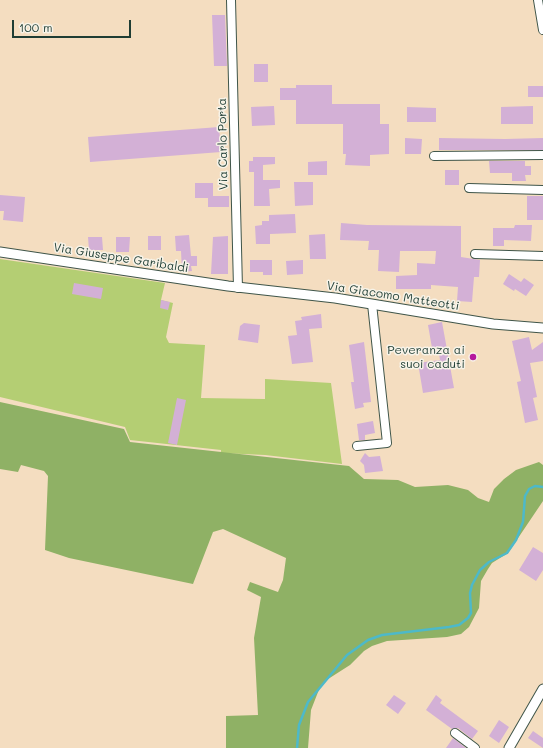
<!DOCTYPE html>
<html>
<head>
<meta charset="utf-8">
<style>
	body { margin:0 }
	#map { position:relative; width:543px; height:748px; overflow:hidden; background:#f4ddc0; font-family:Mali,sans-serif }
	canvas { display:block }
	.scale { position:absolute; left:12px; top:20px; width:119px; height:18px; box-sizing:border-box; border:2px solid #1f3d34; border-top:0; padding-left:5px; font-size:12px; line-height:14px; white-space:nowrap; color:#1f3d34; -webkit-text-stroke:3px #f7f3e8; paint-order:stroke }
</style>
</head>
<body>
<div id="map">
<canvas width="543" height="748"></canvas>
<div class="scale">100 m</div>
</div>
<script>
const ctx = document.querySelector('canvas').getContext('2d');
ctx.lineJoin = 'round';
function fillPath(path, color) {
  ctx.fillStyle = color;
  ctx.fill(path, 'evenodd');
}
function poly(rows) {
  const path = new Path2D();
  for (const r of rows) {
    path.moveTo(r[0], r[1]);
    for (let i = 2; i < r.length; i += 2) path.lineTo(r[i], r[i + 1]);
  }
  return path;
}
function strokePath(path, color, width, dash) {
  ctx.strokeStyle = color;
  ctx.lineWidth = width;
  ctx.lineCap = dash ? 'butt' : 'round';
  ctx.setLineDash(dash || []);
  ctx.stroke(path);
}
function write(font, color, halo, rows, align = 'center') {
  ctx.font = font + ' Mali,sans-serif';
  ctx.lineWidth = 3;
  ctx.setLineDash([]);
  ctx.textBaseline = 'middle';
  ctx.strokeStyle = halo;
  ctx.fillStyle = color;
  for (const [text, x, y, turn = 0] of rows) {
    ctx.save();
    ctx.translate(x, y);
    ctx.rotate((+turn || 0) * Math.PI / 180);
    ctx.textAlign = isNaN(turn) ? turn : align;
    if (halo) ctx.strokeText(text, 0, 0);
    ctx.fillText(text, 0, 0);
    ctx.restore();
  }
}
fillPath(poly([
	[0,259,165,283,161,300,173,303,166,337,169,343,205,345,201,398,265,399,265,379,331,383,342,464,265,455,221,453,221,450,130,440,125,427,0,397]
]), '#b4ce73');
fillPath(poly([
	[0,402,124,429,130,442,349,466,364,479,398,480,415,487,448,485,468,490,478,498,489,502,494,489,504,479,516,470,539,462,543,465,543,501,508,553,492,563,488,569,481,581,479,608,469,627,461,634,447,637,387,641,372,646,364,651,350,665,325,681,320,687,311,710,308,748,226,748,226,716,258,715,254,638,261,597,247,590,250,582,278,592,283,580,286,558,223,529,213,532,193,584,69,558,45,550,48,476,44,471,21,465,18,472,0,469]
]), '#8fb165');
strokePath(poly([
	[297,748,299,725,308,702,347,655,368,640,382,635,449,627,459,625,468,618,471,613,470,593,472,585,480,570,489,562,507,553,516,540,523,522,525,496,529,489,535,486,543,487]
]), '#4db9c9', 2.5);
fillPath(poly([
	[212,15,225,15,227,66,214,66],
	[254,64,268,64,268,82,254,82],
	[296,85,332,85,332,104,380,104,380,124,389,124,389,154,370,155,370,166,345,165,346,154,343,154,343,124,296,124,296,100,280,100,280,88,296,88],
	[528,86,543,86,543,97,528,97],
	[274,106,275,125,252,126,251,107],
	[533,106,533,124,501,124,501,107],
	[407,107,436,108,436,122,407,122],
	[219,127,221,152,90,162,88,137],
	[405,138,422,139,421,154,405,154],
	[439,138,505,139,543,138,543,150,439,150],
	[253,157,275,157,275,164,263,165,263,180,280,180,280,188,269,189,270,206,254,206,254,172,249,172,249,161,253,161],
	[327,161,327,175,308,175,308,162],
	[489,161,525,161,525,166,531,166,531,175,525,175,526,181,512,181,512,173,490,173],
	[445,170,459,170,459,185,445,185],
	[294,182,313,182,313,205,295,206],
	[195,183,213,183,213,196,229,196,229,207,208,207,208,198,195,198],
	[0,195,25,197,23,222,3,220,4,211,0,211],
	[527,196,543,196,543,220,527,220],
	[295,214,296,233,270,234,270,244,256,244,255,226,262,225,262,221,269,221,269,215],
	[341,223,367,225,461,226,461,257,480,260,479,277,474,277,472,302,457,301,458,287,431,285,431,289,396,289,396,276,417,275,417,263,435,264,436,251,400,251,399,272,378,271,379,250,368,250,369,241,340,240],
	[515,225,532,225,531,241,504,240,504,246,493,246,493,228,514,228],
	[325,234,326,259,310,259,309,235],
	[189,235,191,256,197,256,197,266,191,266,192,271,182,272,181,251,176,251,175,236],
	[148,236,161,236,161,250,148,250],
	[228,236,228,274,211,274,213,237],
	[88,237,102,237,103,250,89,250],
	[116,237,130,237,129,252,116,252],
	[250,260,272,260,272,275,263,275,263,272,250,272],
	[303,260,303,274,287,275,286,261],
	[509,274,521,282,524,278,534,285,526,296,515,289,514,291,503,284],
	[74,283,103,288,101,299,72,294],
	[161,300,170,302,168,310,160,308],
	[321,314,322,328,309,329,313,362,292,364,288,336,297,335,295,321,302,320,301,317],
	[442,322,454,388,423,393,418,363,440,360,438,347,432,348,428,325],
	[244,323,260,325,258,343,238,340,240,326],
	[529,337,532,350,543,342,543,361,530,363,537,397,533,398,538,420,525,423,517,382,521,381,512,341],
	[364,342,371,402,363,403,364,407,355,409,351,382,354,382,349,345],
	[177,398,186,400,177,445,168,443],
	[373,421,375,433,365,435,365,440,359,440,357,424],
	[365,453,369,457,380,456,383,471,365,473,364,465,360,461],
	[533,547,543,553,543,570,536,581,519,570],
	[394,695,406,703,398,714,386,705],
	[436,695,442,700,440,703,478,731,472,739,458,728,452,729,426,710],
	[499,720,509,727,499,743,489,736],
	[533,731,543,738,543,748,528,738],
	[453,738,466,748,446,748]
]), '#d3b0d6');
const minor = poly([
	[231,0,238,288],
	[538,0,543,30],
	[434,156,543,155],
	[469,188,543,190],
	[475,254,543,256],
	[357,446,387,443,372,304],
	[455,733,475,748]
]);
const tertiary = poly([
	[0,252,228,286,335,298,493,324,543,328],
	[509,748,543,689]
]);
strokePath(minor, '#3f5549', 10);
strokePath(tertiary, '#3f5549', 11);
strokePath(minor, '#fff', 8);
strokePath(tertiary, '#fff', 9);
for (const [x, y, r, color] of [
	[473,357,4,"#b5179e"]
]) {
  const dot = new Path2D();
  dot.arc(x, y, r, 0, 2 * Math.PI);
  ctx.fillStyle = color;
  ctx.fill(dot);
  strokePath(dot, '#f7f3e8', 1.5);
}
write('12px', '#1f3d34', '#f7f3e8', [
	["Via Carlo Porta",223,144,-91],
	["Via Giuseppe Garibaldi",121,258,9],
	["Via Giacomo Matteotti",393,296,9]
]);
write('12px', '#1f3d34', '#f7f3e8', [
	["Peveranza ai",465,350],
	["suoi caduti",465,364]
], 'right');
</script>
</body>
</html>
